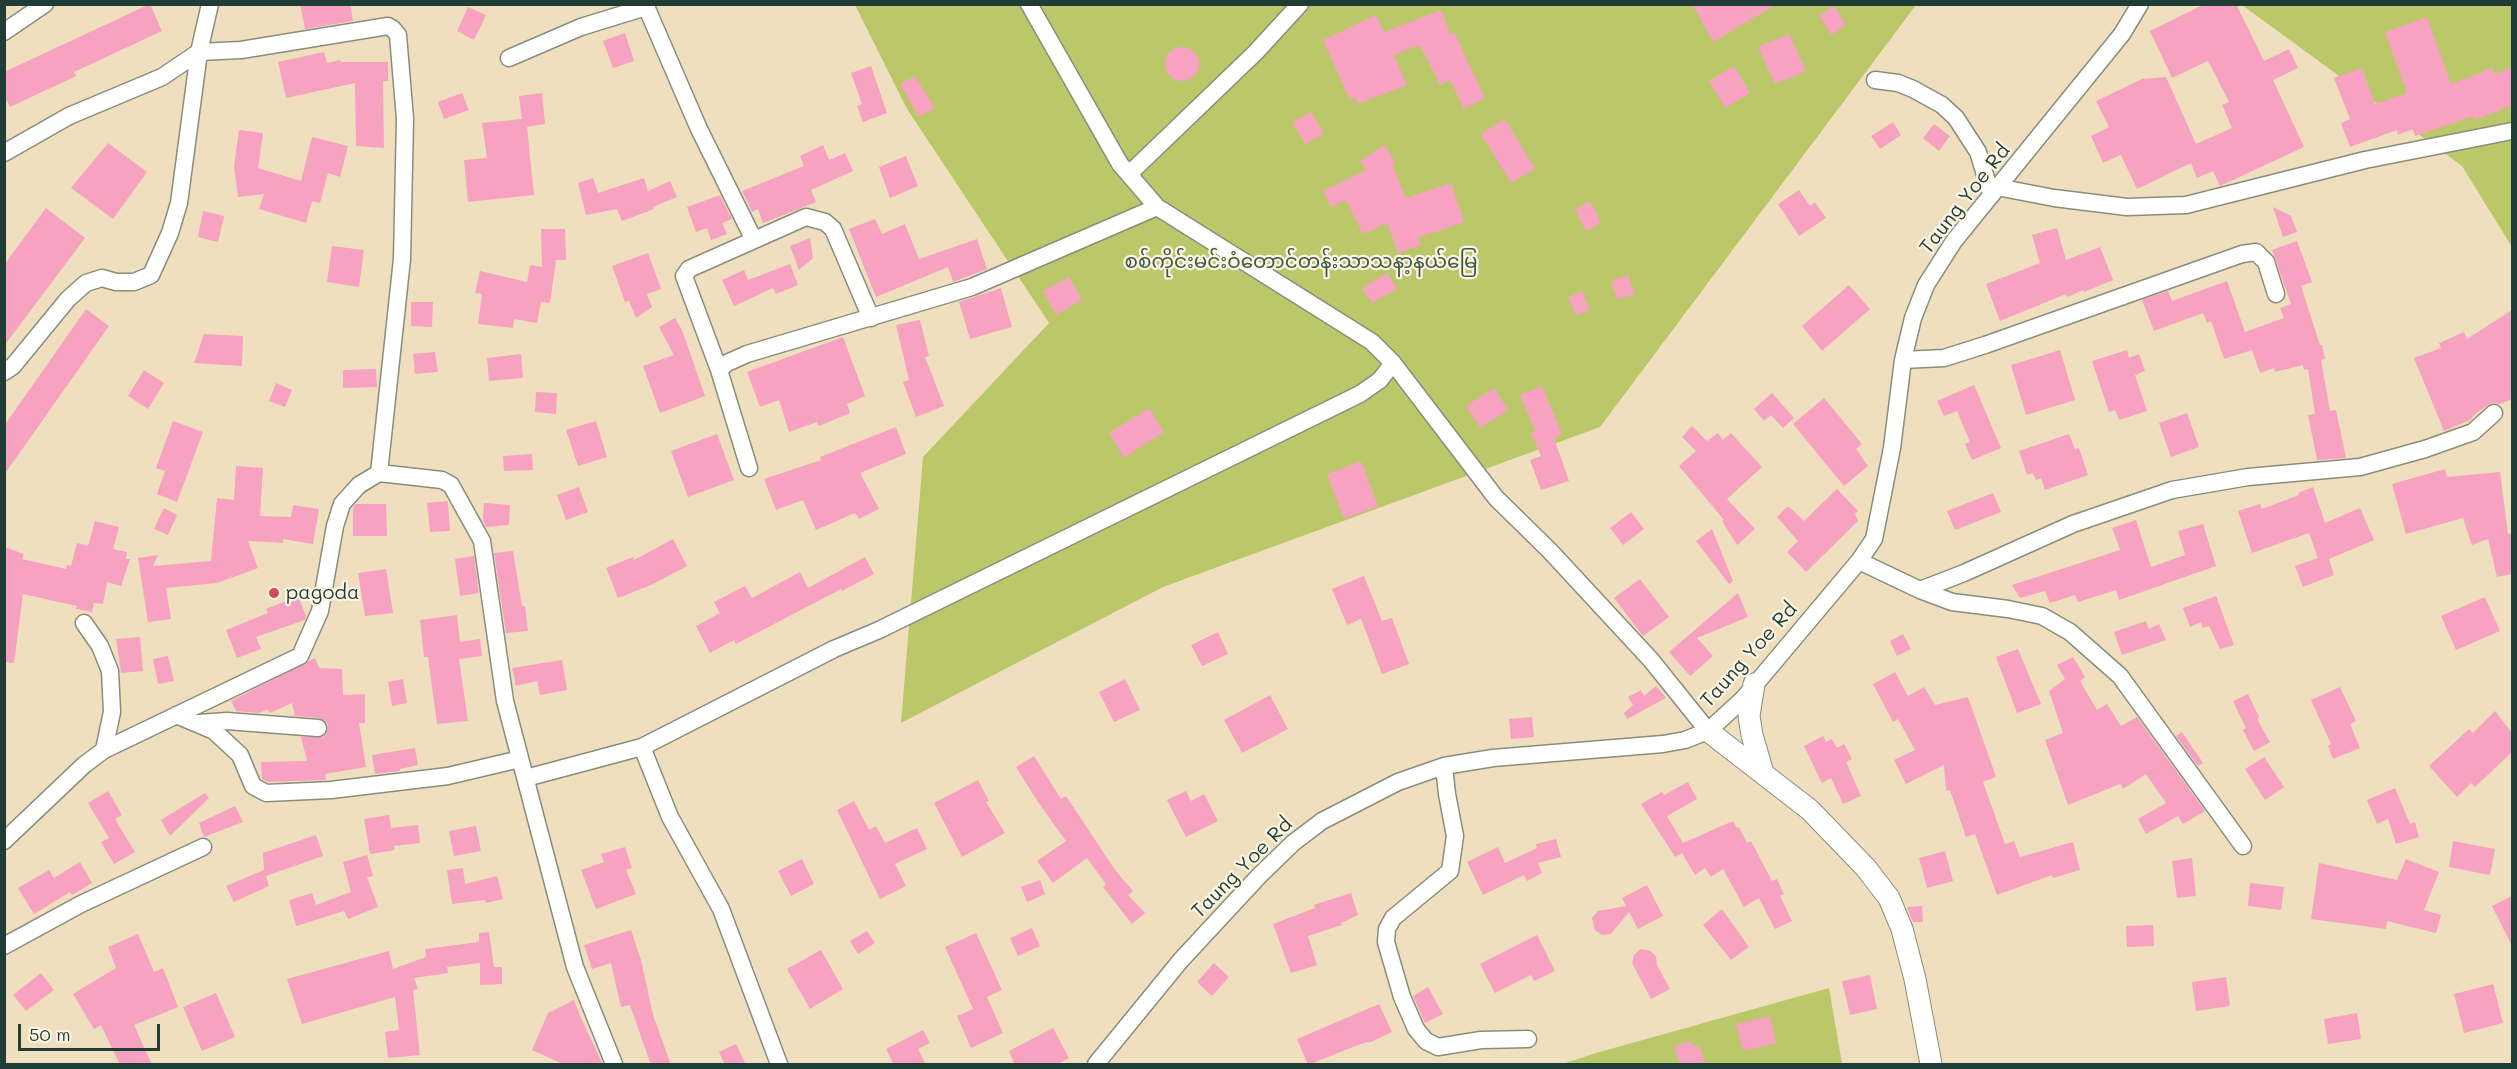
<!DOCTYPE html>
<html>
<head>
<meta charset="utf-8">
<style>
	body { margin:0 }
	#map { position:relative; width:2517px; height:1069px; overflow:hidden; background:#f0dfbf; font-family:Mali,sans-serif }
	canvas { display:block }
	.frame { position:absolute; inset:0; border:6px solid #1f3d34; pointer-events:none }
	.scale { position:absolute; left:18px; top:1024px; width:142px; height:27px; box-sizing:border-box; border:3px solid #1f3d34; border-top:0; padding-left:8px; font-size:18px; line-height:21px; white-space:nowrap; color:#1f3d34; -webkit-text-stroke:4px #fcf5e5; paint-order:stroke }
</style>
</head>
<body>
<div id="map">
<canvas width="2517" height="1069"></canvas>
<div class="frame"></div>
<div class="scale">50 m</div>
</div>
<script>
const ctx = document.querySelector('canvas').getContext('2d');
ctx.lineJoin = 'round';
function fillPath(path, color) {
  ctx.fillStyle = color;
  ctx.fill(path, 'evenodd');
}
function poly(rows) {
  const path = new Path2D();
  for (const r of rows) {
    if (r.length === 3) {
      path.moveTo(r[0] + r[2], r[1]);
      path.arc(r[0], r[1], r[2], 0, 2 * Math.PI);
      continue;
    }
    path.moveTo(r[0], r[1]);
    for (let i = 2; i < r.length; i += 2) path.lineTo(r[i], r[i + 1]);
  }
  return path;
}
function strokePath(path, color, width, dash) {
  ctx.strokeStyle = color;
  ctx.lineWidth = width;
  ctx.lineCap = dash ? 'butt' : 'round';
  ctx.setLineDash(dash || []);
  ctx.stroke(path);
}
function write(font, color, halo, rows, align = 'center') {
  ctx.font = font + ' Mali,"Noto Sans Myanmar",sans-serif';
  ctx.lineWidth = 4.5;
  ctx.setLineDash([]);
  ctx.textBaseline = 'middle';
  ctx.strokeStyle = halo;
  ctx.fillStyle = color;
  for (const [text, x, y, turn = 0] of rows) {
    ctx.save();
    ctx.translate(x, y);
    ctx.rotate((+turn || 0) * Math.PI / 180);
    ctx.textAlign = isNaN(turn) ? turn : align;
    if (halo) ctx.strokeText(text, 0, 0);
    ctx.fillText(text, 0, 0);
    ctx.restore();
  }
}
fillPath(poly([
	[855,5,1916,5,1600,427,1163,587,901,723,923,457,1049,323,907,109],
	[2242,5,2512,5,2512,247,2462,166],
	[1829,988,1842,1064,1562,1064,1596,1053]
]), '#bbc86a');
fillPath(poly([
	[150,4,162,31,74,72,76,76,10,107,4,95,4,72],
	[300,4,350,4,353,21,305,29],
	[1692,4,1777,4,1713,42],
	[2205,4,2236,4,2264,61,2289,49,2298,68,2273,80,2304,147,2220,186,2213,171,2197,178,2191,163,2137,189,2121,155,2103,163,2091,136,2109,127,2096,101,2142,79,2166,77,2196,144,2232,128,2222,105,2229,102,2208,61,2172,78,2150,31],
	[1834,6,1846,25,1831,35,1819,15],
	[468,7,486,15,474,40,457,31],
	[1441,10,1450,34,1454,32,1485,98,1464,109,1450,80,1440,85,1420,45,1394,55,1407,85,1358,104,1355,97,1350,100,1323,40,1376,15,1384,32],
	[2427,17,2451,84,2492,68,2495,74,2512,67,2512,105,2475,120,2473,116,2415,136,2413,129,2398,135,2397,130,2350,147,2341,123,2350,119,2334,78,2362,68,2375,104,2407,93,2385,32],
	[625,33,634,61,613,68,603,41],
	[1789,34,1806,71,1775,84,1758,47],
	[1182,64,17],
	[324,52,327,63,340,60,341,62,388,62,388,81,383,81,384,148,356,146,355,83,286,98,278,62],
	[871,66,887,113,863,122,857,106,862,104,851,73],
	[1734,66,1750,93,1725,108,1709,81],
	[915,76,935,108,919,117,900,84],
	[462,93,469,110,444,119,438,102],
	[542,93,545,124,527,127,534,195,468,202,464,160,487,158,482,123,522,119,519,96],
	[1311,112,1324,134,1305,144,1292,122],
	[1505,119,1535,169,1511,183,1481,134],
	[1893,122,1901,135,1880,149,1871,136],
	[1934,124,1950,136,1939,151,1923,138],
	[239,130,263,133,258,168,301,181,312,137,348,146,340,177,328,173,320,203,312,201,306,223,259,209,264,194,238,197,234,167],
	[108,143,147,172,113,219,71,188],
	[823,145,829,160,845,153,853,171,811,190,816,202,763,223,758,209,752,212,742,191,804,166,800,156],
	[1385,145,1395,162,1392,164,1406,198,1451,183,1464,222,1418,238,1421,245,1398,253,1387,223,1363,234,1346,200,1331,207,1323,191,1366,170,1360,161],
	[906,156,918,186,890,198,879,167],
	[593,178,598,193,644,178,648,191,670,181,677,197,653,207,654,209,622,221,617,209,586,215,578,183],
	[1799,190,1810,206,1815,202,1826,218,1799,236,1778,204],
	[720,195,732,219,722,223,727,234,711,240,707,228,696,232,687,207],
	[1590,201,1601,223,1586,231,1575,209],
	[2273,207,2291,216,2297,232,2283,237],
	[46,208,85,238,4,346,4,265],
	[203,211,224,216,218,242,198,237],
	[875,219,882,234,905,224,919,259,977,239,987,269,953,282,948,267,876,297,849,229],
	[2057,228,2066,260,2100,247,2113,280,2084,292,2083,290,2067,297,2066,294,2000,321,1986,284,2040,263,2032,235],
	[541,229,565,229,566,260,556,260,550,303,541,302,537,323,514,319,513,328,478,324,482,294,475,293,480,271,527,282,530,265,542,267],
	[810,238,813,258,799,270,790,246],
	[2297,241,2312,282,2301,286,2320,345,2322,345,2325,359,2321,360,2330,411,2336,410,2346,458,2317,460,2308,415,2315,414,2308,369,2304,370,2303,365,2275,372,2274,368,2260,373,2252,350,2224,359,2211,321,2207,323,2203,313,2154,331,2142,300,2168,291,2172,301,2227,281,2245,332,2284,318,2280,308,2291,304,2272,250],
	[332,246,364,250,359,287,327,282],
	[648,253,661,289,647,294,652,307,636,318,629,301,625,302,612,266],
	[790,264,798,285,776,294,773,288,734,306,722,280,744,270,748,280],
	[1387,273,1397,289,1372,303,1362,288],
	[1628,275,1635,294,1617,300,1611,281],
	[1069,277,1082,300,1056,315,1043,291],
	[1849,285,1870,309,1822,351,1802,326],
	[1001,288,1012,327,970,339,959,302],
	[1582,291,1590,310,1576,315,1568,297],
	[411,302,433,302,432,327,411,326],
	[86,309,109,326,4,475,4,426],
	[2512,310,2512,399,2500,404,2491,403,2474,415,2470,420,2444,431,2414,358,2441,348,2439,343,2464,332,2467,339],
	[675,318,682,330,705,396,660,413,643,366,674,355,659,327],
	[920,320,929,356,925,357,944,406,916,417,903,382,909,380,896,325],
	[204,334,243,336,242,366,194,363],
	[843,337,865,396,847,404,850,413,819,426,817,422,789,432,779,400,760,407,747,372],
	[2060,350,2075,400,2026,415,2011,365],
	[2127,350,2129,358,2139,354,2145,371,2135,375,2147,411,2119,420,2115,410,2109,412,2092,361],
	[435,352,438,372,415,374,413,354],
	[521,354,523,378,489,381,487,358],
	[376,369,377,387,343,388,343,370],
	[144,370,164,383,148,409,128,396],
	[276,383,292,390,285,407,269,401],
	[1974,385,2001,448,1972,460,1965,444,1970,442,1957,411,1944,416,1937,401],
	[1542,386,1562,434,1554,438,1569,481,1541,490,1530,460,1541,456,1531,433,1535,431,1520,395],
	[1494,388,1508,410,1480,428,1466,406],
	[536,392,557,393,556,414,535,412],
	[1772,393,1794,418,1783,428,1771,415,1764,421,1754,409],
	[1824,398,1862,444,1856,449,1868,466,1844,486,1793,424],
	[1149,408,1164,432,1124,458,1109,433],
	[2187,413,2199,447,2171,457,2159,423],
	[173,421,203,432,177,502,157,494,165,471,156,468],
	[596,421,607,457,578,466,566,430],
	[1692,426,1707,441,1718,433,1723,440,1731,433,1762,467,1727,499,1755,529,1737,545,1722,521,1724,520,1679,466,1696,451,1682,437],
	[896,427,906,454,860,473,879,509,859,519,855,513,816,530,803,500,776,510,764,479,821,460,820,457],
	[717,434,734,480,688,497,671,451],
	[2069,434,2075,449,2079,448,2088,475,2045,490,2041,478,2036,480,2033,473,2027,475,2019,451],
	[532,454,533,470,504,471,503,456],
	[1361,461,1378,506,1344,519,1327,474],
	[236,466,263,468,260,516,291,517,293,505,319,509,313,544,283,539,283,543,248,541,258,568,217,583,166,588,171,619,148,622,138,558,158,555,153,566,211,561,217,498,234,500],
	[2445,469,2447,477,2500,472,2508,534,2512,533,2512,574,2497,577,2488,539,2472,545,2463,518,2406,534,2392,484],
	[579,487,588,512,566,520,557,495],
	[2313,487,2325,523,2360,508,2374,540,2329,559,2334,575,2303,587,2295,566,2318,558,2309,533,2252,553,2238,511,2260,504,2262,509,2299,495,2298,493],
	[1837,489,1858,511,1855,514,1858,521,1806,572,1787,552,1798,541,1777,517,1788,506,1804,521],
	[1993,493,2001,512,1955,530,1947,511],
	[448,501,450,531,430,532,427,503],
	[484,503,510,505,509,525,486,527,483,520],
	[356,504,386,504,387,536,353,536,353,508],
	[164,508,177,515,168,535,154,529],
	[1631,512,1644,529,1623,545,1610,528],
	[2136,520,2151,567,2185,555,2178,531,2203,524,2216,566,2119,600,2116,590,2078,602,2075,595,2050,603,2045,591,2020,598,2012,585,2120,550,2112,528],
	[95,521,119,527,113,549,127,552,126,559,130,559,121,586,107,582,103,604,94,603,92,612,76,609,77,606,23,594,14,663,4,662,4,547,24,554,22,559,66,569,67,565,71,566,77,543,88,546],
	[1712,529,1733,581,1729,584,1696,541],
	[673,539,687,566,651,585,618,598,606,568,633,557,634,560],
	[513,551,522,607,525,606,528,631,506,633,494,553],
	[474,556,479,593,460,596,455,559],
	[865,557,874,574,842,591,841,589,736,644,734,640,710,653,696,626,720,613,714,602,745,586,752,598,800,572,808,588],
	[386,569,393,613,365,616,358,573],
	[1364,576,1382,621,1392,618,1409,664,1382,674,1361,619,1347,625,1332,589],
	[1640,579,1669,617,1643,636,1614,598],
	[1738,593,1748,617,1697,638,1713,656,1690,676,1669,652],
	[298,596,306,616,305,620,256,637,261,649,237,658,226,630,268,613,266,609],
	[2216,596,2234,645,2220,649,2209,626,2203,628,2201,622,2190,627,2183,608],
	[2485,597,2500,631,2456,650,2441,616],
	[457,615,460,642,480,639,482,656,459,659,468,721,437,724,428,657,424,657,420,620],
	[2146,621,2149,629,2159,624,2166,640,2122,655,2114,632],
	[1218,632,1228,654,1202,666,1191,645],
	[1903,634,1911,649,1897,656,1890,641],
	[140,637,143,671,121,673,116,639],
	[2018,649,2041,704,2017,713,1996,657],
	[168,656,174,681,158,684,153,659],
	[2073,657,2085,677,2080,681,2097,710,2107,704,2121,726,2137,717,2205,811,2183,824,2178,816,2146,834,2138,819,2166,803,2146,774,2123,789,2120,784,2068,805,2045,740,2063,733,2049,691,2065,679,2057,665],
	[315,658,319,668,342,669,343,695,365,694,365,723,359,723,366,767,325,774,326,780,268,782,262,779,261,762,307,761,301,737,323,737,328,729,328,724,319,718,295,716,292,703,270,713,268,709,259,713,236,711,231,701],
	[562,660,567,690,540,695,537,681,516,686,512,668],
	[1895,672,1908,696,1924,687,1935,705,1968,697,1996,777,1983,782,2005,844,2014,841,2020,857,2073,842,2080,870,2053,878,2052,875,1997,895,1975,834,1966,837,1950,790,1946,791,1944,765,1906,784,1894,760,1915,750,1898,719,1893,722,1873,684],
	[403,679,407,703,392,706,388,682],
	[1125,679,1140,710,1114,722,1099,692],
	[1656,686,1666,698,1627,719,1624,713,1633,705,1628,697,1641,690,1644,696],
	[2340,687,2356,721,2350,724,2360,748,2333,759,2328,746,2331,744,2311,700],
	[2248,694,2259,717,2257,719,2270,742,2254,751,2243,730,2246,728,2233,701],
	[1270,695,1288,729,1242,753,1224,720],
	[2495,711,2512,733,2512,752,2475,787,2471,783,2457,797,2429,766,2469,729,2473,733],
	[1532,717,1534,737,1511,739,1509,719],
	[2182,732,2203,763,2198,766,2176,736],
	[1823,736,1826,742,1832,739,1837,748,1844,744,1852,759,1846,762,1861,796,1843,804,1831,778,1822,783,1804,746],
	[415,748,418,765,400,769,400,771,375,774,372,755],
	[1034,756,1061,799,1066,796,1115,870,1133,891,1128,895,1145,913,1132,924,1103,887,1106,884,1087,858,1053,883,1037,861,1066,841,1038,802,1016,767],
	[2264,757,2284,787,2265,800,2245,769],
	[978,780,989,801,986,802,1005,833,962,857,934,803],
	[1688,782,1697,799,1667,816,1683,843,1733,821,1737,828,1739,827,1747,843,1751,841,1772,881,1777,879,1784,894,1780,896,1792,921,1775,929,1759,898,1744,907,1723,869,1711,877,1705,868,1695,875,1682,853,1675,857,1641,804,1662,792,1664,795],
	[2395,788,2410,824,2415,822,2419,837,2396,844,2388,819,2377,824,2367,800],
	[108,791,122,815,115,819,135,852,114,864,101,842,109,838,88,803],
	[1186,791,1191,801,1204,794,1218,821,1186,837,1167,800],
	[205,793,209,798,170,836,161,820],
	[854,801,869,830,876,826,885,843,917,828,927,849,895,864,906,886,880,899,837,810],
	[235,806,243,822,204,837,199,823],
	[389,815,391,828,418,825,420,843,394,846,395,850,370,854,364,819],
	[476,826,481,851,454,856,449,831],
	[316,835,323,856,266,876,269,886,234,902,226,886,264,870,263,853],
	[1556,839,1561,857,1538,863,1542,873,1527,881,1524,875,1483,895,1467,862,1498,847,1505,863,1537,848,1536,844],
	[2453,841,2495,849,2490,875,2449,867],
	[625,847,632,868,626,870,636,894,596,909,581,870,604,862,601,854],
	[1945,851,1953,881,1927,888,1919,858],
	[367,855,373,876,367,877,378,907,348,919,344,911,296,926,289,900,312,893,316,905,351,892,343,862],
	[2192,858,2196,896,2177,898,2172,861],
	[802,859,814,884,791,896,778,871],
	[2406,859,2439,872,2424,910,2441,915,2436,933,2387,921,2386,929,2311,919,2319,863,2397,880],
	[80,862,92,883,72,895,70,892,34,914,18,888,49,870,54,878],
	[463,868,465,884,497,876,503,899,486,903,485,900,452,904,447,870],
	[1040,880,1045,894,1027,902,1021,887],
	[2250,883,2284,887,2281,910,2248,906],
	[1647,885,1663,916,1638,929,1629,912,1611,934,1602,935,1595,930,1592,918,1598,911,1626,906,1622,898],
	[1351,893,1358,915,1341,923,1342,925,1308,936,1317,965,1291,973,1273,924,1315,908,1314,905],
	[2512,896,2512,946,2492,906],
	[1922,906,1923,922,1913,922,1907,907],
	[1722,909,1749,947,1731,960,1703,925],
	[2153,925,2154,946,2127,947,2126,926],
	[1032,928,1040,946,1018,956,1010,938],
	[631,930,641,960,653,1015,671,1065,651,1065,630,1005,621,1007,611,963,592,969,584,945],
	[867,931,875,943,858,954,850,941],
	[489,932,494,967,502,967,502,984,480,985,480,963,447,967,448,973,414,978,418,989,413,990,420,1055,388,1058,385,1032,399,1030,395,997,302,1024,287,979,389,951,393,969,426,957,425,949,479,942,479,933],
	[976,933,1002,990,987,997,1003,1033,971,1048,957,1016,973,1009,945,947],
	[138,934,154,972,163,968,178,1007,134,1025,152,1065,120,1065,101,1025,94,1029,73,994,116,968,108,947],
	[1537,935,1555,971,1534,981,1531,975,1495,993,1480,964],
	[1641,949,1650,951,1656,956,1657,965,1670,989,1651,999,1632,963,1634,955],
	[821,950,843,989,810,1009,787,969],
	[1214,963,1229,977,1212,996,1197,982],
	[41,973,54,990,26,1011,13,995],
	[1870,975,1877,1009,1850,1015,1842,981],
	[2226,977,2230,1006,2196,1011,2192,982],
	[2493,984,2503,1023,2464,1033,2454,994],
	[1428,987,1443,1014,1425,1023,1413,996],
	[216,993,235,1037,202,1051,183,1007],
	[574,1000,581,1018,603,1065,565,1065,532,1050,548,1013],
	[1379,1004,1392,1032,1369,1043,1368,1042,1358,1045,1308,1065,1297,1039],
	[2357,1013,2361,1039,2328,1044,2324,1019],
	[1770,1016,1776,1043,1743,1051,1736,1024],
	[1053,1028,1069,1058,1056,1065,1015,1065,1009,1051],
	[923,1030,930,1043,918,1049,926,1065,894,1065,886,1049],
	[1691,1041,1694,1047,1699,1045,1706,1065,1680,1065,1674,1046],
	[736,1044,746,1065,725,1065,719,1052]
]), '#f6a2c0');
const minor = poly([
	[645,4,699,129,754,240],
	[1029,4,1120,164,1157,207,1372,342,1393,363,1496,498,1550,551,1651,660,1708,731],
	[4,32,45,4],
	[509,58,581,27,646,7],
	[1875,80,1898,83,1913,89,1942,105,1956,118,1978,152,1991,194],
	[4,153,69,116,162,77,199,52,210,4],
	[1129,174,1255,53,1300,4],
	[1997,187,2054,198,2127,207,2186,205,2365,160,2512,131],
	[1903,360,1944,358,1985,345,2242,254,2256,252,2266,262,2276,294],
	[719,370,684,276,689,269,806,217,825,222,833,229,871,318],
	[4,372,13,366,68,299,86,283,102,278,116,282,134,282,151,275,170,233,179,203,199,52,241,50,388,26,393,29,398,35,405,119,402,259,379,473,359,485,342,504,335,526,320,611,300,656,104,750,84,765,4,841],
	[749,468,719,370,727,363,747,354,972,287,1157,207],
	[379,473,442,480,451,485,482,541,505,701,575,967,614,1064],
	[1859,561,1920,590,1964,573,2073,524,2172,490,2248,477,2360,467,2425,449,2473,432,2494,413],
	[1920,590,1952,602,2008,609,2042,616,2070,632,2120,676,2243,846],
	[84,623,100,646,110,671,112,712,104,750],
	[176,715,214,731,240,755,253,786,266,793,331,790,448,776,520,759],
	[199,723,227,721,318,728],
	[642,747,834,649,879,630,1360,394,1380,380,1393,363],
	[1444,766,1447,794,1455,836,1450,871,1393,918,1387,929,1386,942,1402,997,1416,1029,1426,1041,1438,1047,1481,1040,1528,1039],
	[526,778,642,747,670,817,721,909,779,1064],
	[4,946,81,904,203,847],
	[1096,1064,1181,960,1259,876,1293,843,1322,821,1398,782,1444,766,1493,758,1663,744,1685,740,1708,731,1743,699,1859,561,1874,539,1892,448,1903,360,1913,318,1926,285,1954,241,2122,34,2140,4]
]);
const tertiary = poly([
	[1754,684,1749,716,1752,735,1763,773],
	[1708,731,1810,810,1866,868,1889,898,1902,929,1915,979,1931,1064]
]);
strokePath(minor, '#888e7a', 19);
strokePath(tertiary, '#888e7a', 23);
strokePath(minor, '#fff', 16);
strokePath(tertiary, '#fff', 21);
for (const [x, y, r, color] of [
	[274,593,6,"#d1495b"]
]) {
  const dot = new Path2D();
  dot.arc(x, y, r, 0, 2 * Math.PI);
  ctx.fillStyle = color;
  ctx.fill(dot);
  strokePath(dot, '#fcf5e5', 2);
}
write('20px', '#1f3d34', '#fcf5e5', [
	["Taung Yoe Rd",1965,199,-52],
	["Taung Yoe Rd",1749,655,-48],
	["Taung Yoe Rd",1242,868,-45]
]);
write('20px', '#3e593f', '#fcf5e5', [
	["စစ်ကိုင်းမင်းဝံတောင်တန်းသာသနာ့နယ်မြေ",1301,262]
]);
write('20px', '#1f3d34', '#fcf5e5', [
	["pagoda",286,593]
], 'left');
</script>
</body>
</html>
